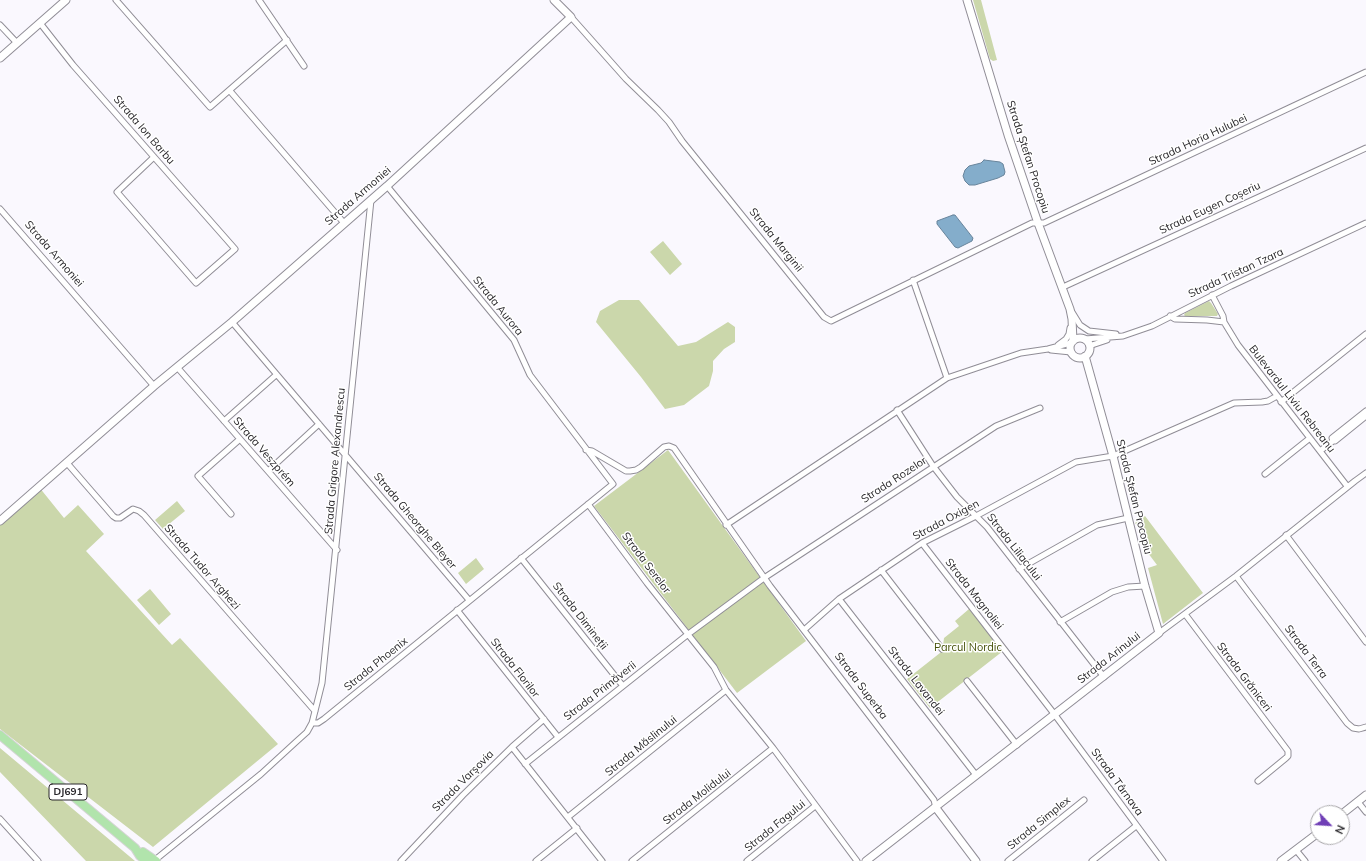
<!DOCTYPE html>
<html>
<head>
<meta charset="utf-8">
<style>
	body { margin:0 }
	#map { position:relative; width:1366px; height:861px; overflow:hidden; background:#faf8fe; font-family:Mulish,sans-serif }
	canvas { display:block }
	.north { position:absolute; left:1310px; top:805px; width:40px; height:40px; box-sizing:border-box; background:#fff; border:1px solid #a9a8aa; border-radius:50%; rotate:115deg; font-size:11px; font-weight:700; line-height:16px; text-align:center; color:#28262a }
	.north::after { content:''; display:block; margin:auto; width:14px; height:18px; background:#703fb6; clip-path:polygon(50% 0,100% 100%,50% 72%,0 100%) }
</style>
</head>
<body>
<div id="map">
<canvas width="1366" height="861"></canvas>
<div class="north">N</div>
</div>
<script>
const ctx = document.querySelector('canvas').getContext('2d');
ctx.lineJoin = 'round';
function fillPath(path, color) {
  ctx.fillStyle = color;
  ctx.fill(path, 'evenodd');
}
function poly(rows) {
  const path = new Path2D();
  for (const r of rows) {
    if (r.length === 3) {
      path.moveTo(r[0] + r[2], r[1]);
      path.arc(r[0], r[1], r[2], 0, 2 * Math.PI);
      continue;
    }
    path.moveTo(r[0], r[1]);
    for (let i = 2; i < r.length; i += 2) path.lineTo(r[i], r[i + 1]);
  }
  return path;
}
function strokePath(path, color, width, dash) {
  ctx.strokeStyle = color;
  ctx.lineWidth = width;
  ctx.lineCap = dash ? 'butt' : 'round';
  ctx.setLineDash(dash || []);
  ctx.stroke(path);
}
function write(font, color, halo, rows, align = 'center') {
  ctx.font = font + ' Mulish,sans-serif';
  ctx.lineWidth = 3;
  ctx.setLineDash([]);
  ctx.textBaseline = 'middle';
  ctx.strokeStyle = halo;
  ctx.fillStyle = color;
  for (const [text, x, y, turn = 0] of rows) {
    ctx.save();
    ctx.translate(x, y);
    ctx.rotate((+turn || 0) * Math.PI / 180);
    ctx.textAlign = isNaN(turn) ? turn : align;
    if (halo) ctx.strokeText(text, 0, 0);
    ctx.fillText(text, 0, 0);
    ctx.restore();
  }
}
fillPath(poly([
	[973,0,981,0,997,60,993,61,990,59],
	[663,241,682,264,670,275,650,252],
	[619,300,639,300,678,346,696,342,728,322,735,327,735,342,724,349,713,361,713,371,709,386,684,405,665,409,641,377,596,322,600,311],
	[1209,301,1211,303,1218,314,1217,316,1185,316,1184,315,1185,313],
	[668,450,806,641,737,693,594,506],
	[39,487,64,518,78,505,104,534,86,551,172,645,180,638,278,744,153,847,0,729,0,522],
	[177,501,185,511,163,529,155,520],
	[1145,516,1203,593,1163,624,1148,568,1157,565,1139,541,1145,536,1135,523],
	[476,558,484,569,466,584,458,573],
	[150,589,171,614,159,625,137,600],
	[969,609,1003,651,930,708,907,679,945,649,943,646,944,638,959,626,955,621],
	[0,748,135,861,86,861,0,772]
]), '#cbd7ab');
const water = poly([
	[984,160,1000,162,1003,164,1005,172,1004,175,998,178,975,185,969,185,965,181,963,176,965,170,969,166,981,163,984,160],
	[953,215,955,215,973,238,972,241,958,248,955,247,937,224,937,221,953,215]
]);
fillPath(water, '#84adcb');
strokePath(water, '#68849b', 1);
const street = poly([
	[116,0,210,107,287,40],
	[259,0,304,66],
	[571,17,626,79,658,110,669,122,682,141,824,317,831,321,1032,223,1044,223,1366,72],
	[40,23,73,65,235,249,196,283,117,192,154,157],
	[0,25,17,43],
	[230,91,344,223],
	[0,209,154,386],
	[913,280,947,378],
	[1063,287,1366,148],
	[1212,295,1223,316,1224,322],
	[1072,312,1080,325,1089,331,1116,334],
	[1170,316,1175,319,1207,320,1224,322,1238,345,1347,486],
	[232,322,469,600],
	[1085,339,1123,336,1152,326,1231,286,1366,223],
	[1058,345,1066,339,1069,334,1070,328],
	[1089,346,1107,340],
	[1051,350,1071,352],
	[177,367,337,550],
	[1281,402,1366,334],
	[897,410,933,466,957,497,987,527,1104,677],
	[224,421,276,375],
	[1333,441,1335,441,1366,416],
	[586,450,592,451,626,471,630,471,636,470,641,467,664,447,669,446,674,448,770,586,934,800,936,808],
	[1320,451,1333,441,1332,438,1366,411],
	[67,463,113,516,116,518,120,518,133,509,139,511,144,515,315,711],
	[268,471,319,424],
	[1265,474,1310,438],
	[588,504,647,583,714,667,726,690,773,748,857,861],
	[231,514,198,476,240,439],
	[726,525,947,378,1021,353,1048,349,1071,343],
	[1286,535,1366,642],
	[922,543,1055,715,1163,861],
	[521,558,623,686],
	[1019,569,1097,525,1128,518],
	[881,570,942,649],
	[1236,576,1347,723,1353,728,1359,729,1366,727],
	[839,599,976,775],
	[457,610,558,737],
	[1185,614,1288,751,1288,756,1286,758,1258,781],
	[1060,622,1112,592,1128,587,1145,586],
	[804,630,839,599,922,543,976,516,1076,462,1113,456,1234,403,1262,402,1268,401,1277,396],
	[1159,633,1236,576,1355,481,1366,473],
	[967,681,1017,745],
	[312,723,318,723,324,719,613,484,530,375,514,340,387,186],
	[512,747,602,861],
	[525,764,687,635,764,578,996,426,1040,408],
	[1358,802,1366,812],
	[568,817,726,690],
	[0,819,38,861],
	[1296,850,1305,861],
	[155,860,261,774,297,741,307,732,312,723,322,683,327,634,371,200],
	[401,861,463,795,512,747,544,719],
	[536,861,577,828],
	[632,861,773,748],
	[747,861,815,806],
	[1008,861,1084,800],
	[1092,861,1136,826]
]);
const secondary = poly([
	[967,0,1008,135,1038,223,1070,309,1072,319,1073,341],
	[0,58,66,0],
	[1080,348,10],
	[0,521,154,386,232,322,387,186,571,17,554,0],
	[936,808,976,861],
	[1342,814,1366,795],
	[866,861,1159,633,1145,586,1113,456,1085,356],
	[1281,861,1318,833]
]);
const primary = poly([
	[0,735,135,848,140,856,147,861],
	[143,852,156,861]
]);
strokePath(street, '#908d96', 7);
strokePath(secondary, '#908d96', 9);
strokePath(primary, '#d4d4d4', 10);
strokePath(street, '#fff', 5);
strokePath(secondary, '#fff', 7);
strokePath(primary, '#b1e4ac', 8);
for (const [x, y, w] of [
	[68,792,38]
]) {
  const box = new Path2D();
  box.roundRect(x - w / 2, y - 8, w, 16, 3);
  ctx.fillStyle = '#fff';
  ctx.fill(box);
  strokePath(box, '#28262a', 1);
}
write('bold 10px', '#28262a', null, [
	["DJ691",68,792]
]);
write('11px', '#28262a', '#fff', [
	["Strada Ion Barbu",144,130,49],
	["Strada Horia Hulubei",1198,140,-25],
	["Strada Ștefan Procopiu",1028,157,72],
	["Strada Armoniei",358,196,-41],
	["Strada Eugen Coșeriu",1210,208,-25],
	["Strada Marginii",776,240,51],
	["Strada Armoniei",54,254,49],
	["Strada Tristan Tzara",1236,273,-25],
	["Strada Aurora",498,306,51],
	["Bulevardul Liviu Rebreanu",1292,399,52],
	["Strada Veszprém",264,452,49],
	["Strada Grigore Alexandrescu",335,461,-85],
	["Strada Rozelor",894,480,-33],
	["Strada Ștefan Procopiu",1134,497,76],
	["Strada Oxigen",946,520,-28],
	["Strada Gheorghe Bleyer",415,521,50],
	["Strada Liliacului",1014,547,52],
	["Strada Serelor",646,563,53],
	["Strada Tudor Arghezi",202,567,49],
	["Strada Magnoliei",974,594,52],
	["Strada Dimineții",580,616,52],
	["Strada Terra",1306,652,53],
	["Strada Arinului",1109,658,-38],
	["Strada Phoenix",376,664,-39],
	["Strada Florilor",515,668,52],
	["Strada Grăniceri",1244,677,53],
	["Strada Lavandei",916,681,52],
	["Strada Superba",861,686,53],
	["Strada Primăverii",600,691,-38],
	["Strada Măslinului",641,746,-39],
	["Strada Varșovia",463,781,-45],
	["Strada Târnava",1117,782,54],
	["Strada Molidului",697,797,-38],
	["Strada Simplex",1039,823,-39],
	["Strada Fagului",775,826,-39]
]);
write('11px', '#445007', '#fff', [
	["Parcul Nordic",968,648]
]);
</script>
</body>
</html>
